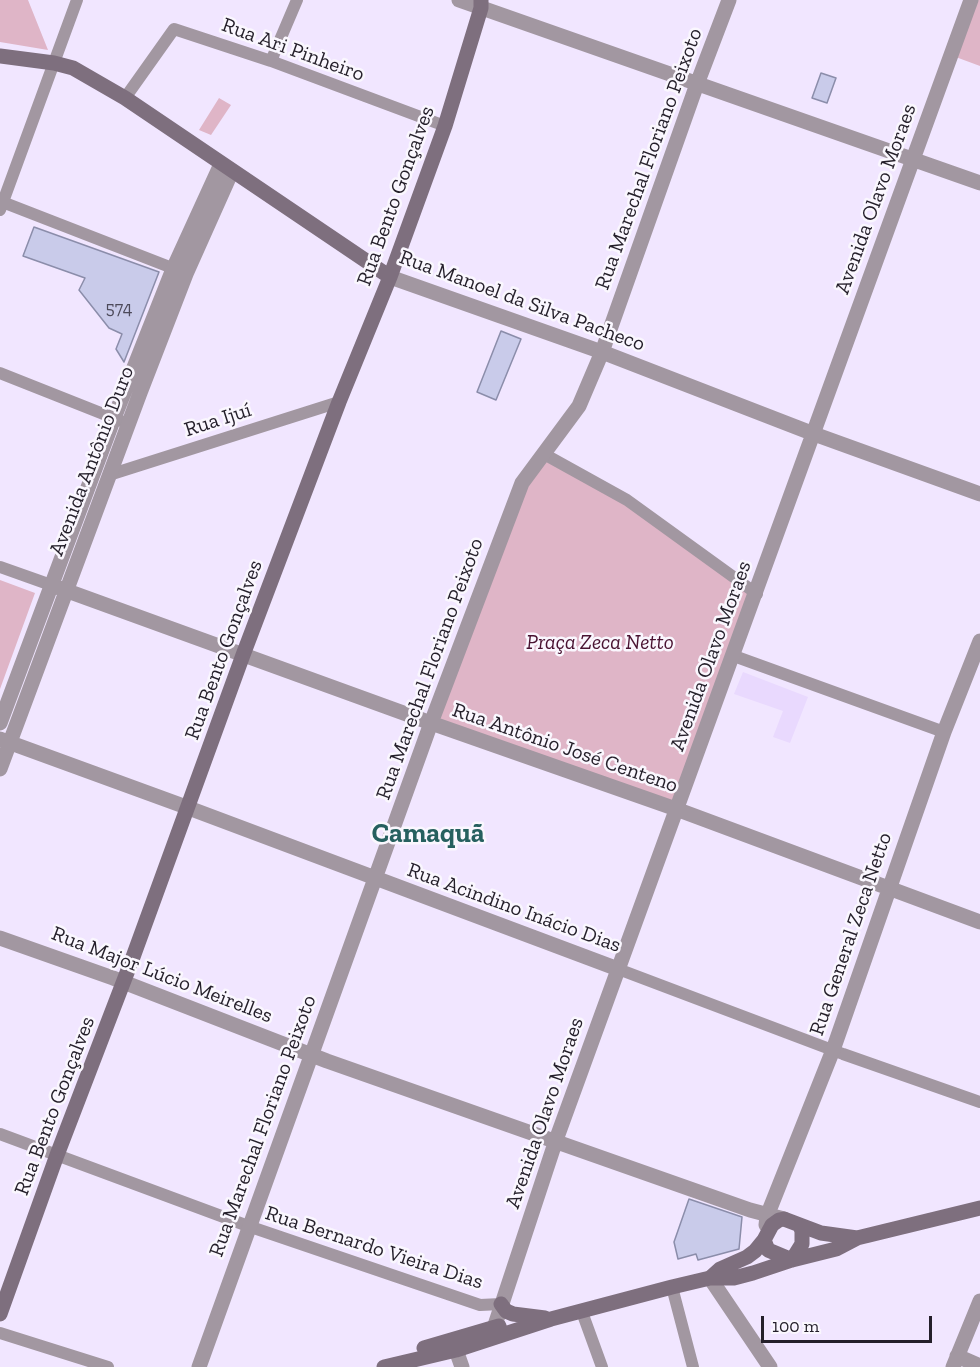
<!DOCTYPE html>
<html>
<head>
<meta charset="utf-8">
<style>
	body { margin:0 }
	#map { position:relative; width:980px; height:1367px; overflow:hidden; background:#f1e6ff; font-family:"Zilla Slab",serif }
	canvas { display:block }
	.scale { position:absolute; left:761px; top:1316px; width:171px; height:27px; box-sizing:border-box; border:3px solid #241f2a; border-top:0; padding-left:8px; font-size:18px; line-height:21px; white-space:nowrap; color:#241f2a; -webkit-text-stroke:4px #faf7fe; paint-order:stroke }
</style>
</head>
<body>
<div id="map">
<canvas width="980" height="1367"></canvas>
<div class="scale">100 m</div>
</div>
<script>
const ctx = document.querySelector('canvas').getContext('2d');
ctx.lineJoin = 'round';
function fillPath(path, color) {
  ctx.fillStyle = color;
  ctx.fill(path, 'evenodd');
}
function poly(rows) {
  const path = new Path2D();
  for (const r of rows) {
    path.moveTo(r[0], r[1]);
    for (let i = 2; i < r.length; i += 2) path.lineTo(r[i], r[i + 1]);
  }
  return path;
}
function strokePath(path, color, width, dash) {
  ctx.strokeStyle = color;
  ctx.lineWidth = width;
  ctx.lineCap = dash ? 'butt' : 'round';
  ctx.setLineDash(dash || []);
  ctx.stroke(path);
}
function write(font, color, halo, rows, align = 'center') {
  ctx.font = font + ' "Zilla Slab",serif';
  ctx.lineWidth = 5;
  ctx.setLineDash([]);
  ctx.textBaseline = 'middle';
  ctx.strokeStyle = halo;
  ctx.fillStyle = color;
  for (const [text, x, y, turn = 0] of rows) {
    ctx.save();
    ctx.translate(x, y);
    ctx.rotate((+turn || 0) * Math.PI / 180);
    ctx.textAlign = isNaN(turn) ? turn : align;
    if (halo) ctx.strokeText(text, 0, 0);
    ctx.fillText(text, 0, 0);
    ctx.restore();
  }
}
fillPath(poly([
	[743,672,808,697,790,743,773,737,783,711,734,694]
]), '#e9d9fe');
fillPath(poly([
	[0,0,28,0,48,50,0,42],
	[974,0,980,0,980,66,953,56],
	[219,98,231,105,211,135,199,130],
	[544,460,625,505,750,589,676,806,437,721,526,484],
	[0,580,35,593,0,689]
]), '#dfb5c7');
const building = poly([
	[821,73,836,78,827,103,812,98,821,73],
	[34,227,159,272,124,362,116,349,122,334,109,328,79,290,85,278,23,256,34,227],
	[501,331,521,339,496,400,477,392,501,331],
	[689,1199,742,1217,739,1249,698,1260,696,1254,678,1259,674,1242,689,1199]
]);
fillPath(building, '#c9cbea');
strokePath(building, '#8b8daa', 1.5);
strokePath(poly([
	[271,61,297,0],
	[125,98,174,29,271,61,445,126],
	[0,201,180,271],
	[0,210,77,0],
	[0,373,121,421],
	[544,454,627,500,757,594],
	[109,475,339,402],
	[0,567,51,585],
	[734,656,944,732],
	[618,969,843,1054,980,1102],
	[0,1134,248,1226,480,1305,501,1304],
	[672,1287,693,1367],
	[582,1312,602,1367],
	[0,1333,108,1367]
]), '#a297a1', 12);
strokePath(poly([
	[459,0,980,183],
	[390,277,602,352,814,434,980,494],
	[51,585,431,723,676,809,980,922],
	[0,723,114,418,173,269,221,164],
	[0,739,178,804,618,969],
	[0,769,140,393,186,274,232,171],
	[0,938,113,978,327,1061,750,1210,784,1219],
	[766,1225,767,1216,833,1050,944,732,980,641],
	[710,1278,770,1367],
	[494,1328,556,1140,971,0],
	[456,1350,462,1367],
	[957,1356,980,1366],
	[199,1367,431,723,522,483,579,406,602,352,697,84,729,0],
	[953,1367,980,1301]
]), '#a297a1', 15);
strokePath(poly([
	[0,56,54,63,73,68,125,98,390,277],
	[764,1240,768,1250,792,1260,802,1244,802,1231,800,1226],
	[710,1278,720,1269,747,1257,755,1251,764,1240,772,1225,779,1220,784,1219,821,1233,857,1238,980,1208],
	[501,1304,506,1311,513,1314,545,1318],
	[0,1314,57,1155,133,957,243,655,339,402,390,277,445,126,481,8,481,0],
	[424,1348,499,1326],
	[384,1367,456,1350,551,1319,672,1287,710,1278,734,1278,753,1273,792,1260,836,1249,857,1238]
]), '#7e6f7e', 15);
write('18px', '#4d4a5a', null, [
	["574",119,309]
]);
write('21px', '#241f2a', '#faf7fe', [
	["Rua Ari Pinheiro",293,50,20],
	["Rua Marechal Floriano Peixoto",649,159,-70],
	["Rua Bento Gonçalves",396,196,-70],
	["Avenida Olavo Moraes",876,199,-70],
	["Rua Manoel da Silva Pacheco",522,301,20],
	["Rua Ijuí",218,420,-18],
	["Avenida Antônio Duro",92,461,-69],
	["Rua Bento Gonçalves",224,650,-70],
	["Avenida Olavo Moraes",711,656,-70],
	["Rua Marechal Floriano Peixoto",430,669,-70],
	["Rua Antônio José Centeno",565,748,19],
	["Rua Acindino Inácio Dias",514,908,20],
	["Rua General Zeca Netto",851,934,-71],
	["Rua Major Lúcio Meirelles",162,975,21],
	["Rua Bento Gonçalves",55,1106,-69],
	["Avenida Olavo Moraes",545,1113,-71],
	["Rua Marechal Floriano Peixoto",263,1126,-70],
	["Rua Bernardo Vieira Dias",374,1248,18]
]);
write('italic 21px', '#491231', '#faf7fe', [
	["Praça Zeca Netto",600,643]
]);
write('bold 27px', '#26605f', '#faf7fe', [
	["Camaquã",428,834]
]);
</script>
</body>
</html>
